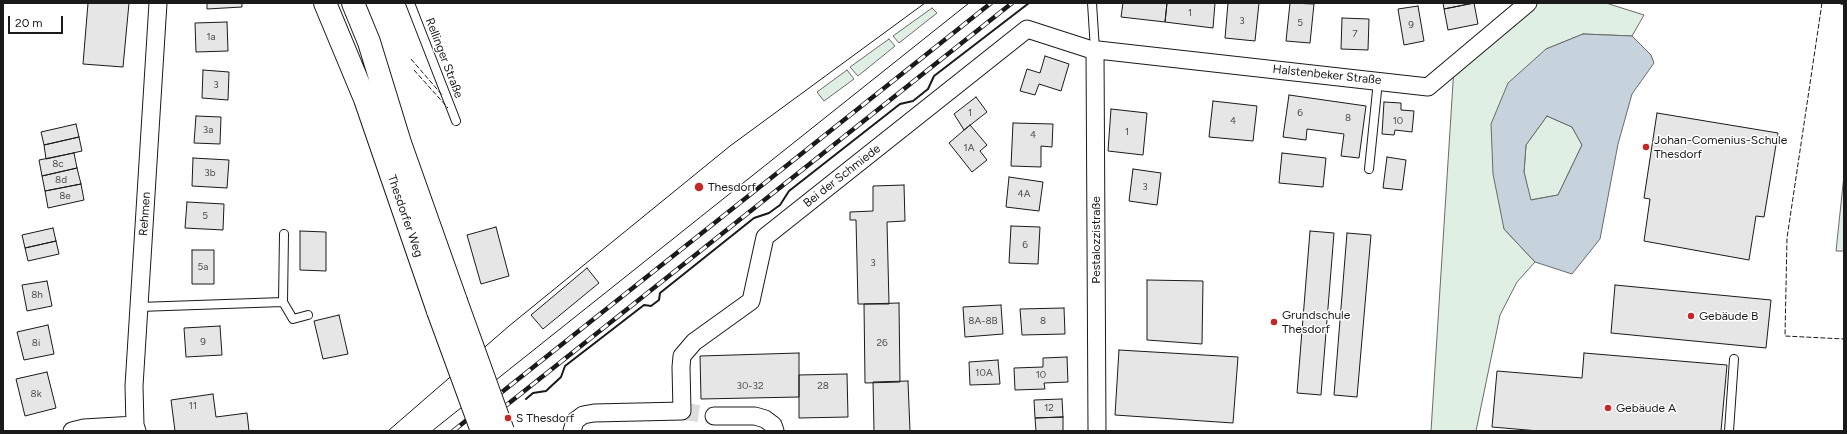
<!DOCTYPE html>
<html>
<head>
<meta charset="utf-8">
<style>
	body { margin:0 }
	#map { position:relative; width:1847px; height:434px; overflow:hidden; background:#fff; font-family:Figtree,sans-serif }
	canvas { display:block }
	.frame { position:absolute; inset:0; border:4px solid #1a1a1a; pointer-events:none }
	.scale { position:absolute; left:8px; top:16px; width:55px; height:18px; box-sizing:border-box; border:2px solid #1a1a1a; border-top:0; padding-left:5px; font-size:12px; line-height:14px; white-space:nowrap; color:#1a1a1a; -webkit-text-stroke:3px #fff; paint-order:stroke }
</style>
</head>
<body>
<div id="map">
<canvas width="1847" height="434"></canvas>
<div class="frame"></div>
<div class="scale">20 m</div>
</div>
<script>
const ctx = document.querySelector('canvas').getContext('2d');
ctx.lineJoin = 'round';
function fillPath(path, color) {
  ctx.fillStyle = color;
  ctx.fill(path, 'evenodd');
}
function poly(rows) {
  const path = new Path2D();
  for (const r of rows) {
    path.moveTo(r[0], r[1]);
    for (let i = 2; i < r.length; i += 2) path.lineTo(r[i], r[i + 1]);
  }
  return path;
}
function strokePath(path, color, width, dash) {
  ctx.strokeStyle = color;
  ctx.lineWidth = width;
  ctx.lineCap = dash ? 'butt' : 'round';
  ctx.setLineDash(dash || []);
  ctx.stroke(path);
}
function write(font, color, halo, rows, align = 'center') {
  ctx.font = font + ' Figtree,sans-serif';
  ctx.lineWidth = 3;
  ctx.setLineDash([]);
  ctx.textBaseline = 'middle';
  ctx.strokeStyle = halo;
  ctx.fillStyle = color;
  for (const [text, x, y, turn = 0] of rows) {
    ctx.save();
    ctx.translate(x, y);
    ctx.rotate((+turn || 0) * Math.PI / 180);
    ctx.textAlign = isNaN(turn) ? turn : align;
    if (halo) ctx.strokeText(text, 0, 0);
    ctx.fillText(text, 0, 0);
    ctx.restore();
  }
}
const green = poly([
	[1528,3,1606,3,1644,15,1632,36,1583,34,1546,49,1504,229,1535,262,1517,282,1500,315,1476,431,1431,431,1454,67,1528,3],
	[932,8,937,13,899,43,893,36,932,8],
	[889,39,895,46,858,76,850,67,889,39],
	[847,70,854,79,824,101,817,92,847,70],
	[1547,116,1572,127,1582,145,1558,195,1530,200,1524,172,1526,145,1547,116],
	[1844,175,1844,251,1836,251,1844,175]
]);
fillPath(green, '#e0efe3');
strokePath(green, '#6a6a6a', 1);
const water = poly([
	[1583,34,1632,36,1651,55,1654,63,1632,94,1618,144,1600,239,1572,274,1535,262,1504,229,1493,174,1491,124,1508,83,1546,49,1583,34],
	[1547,116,1572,127,1582,145,1558,195,1531,200,1524,172,1526,145,1547,116]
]);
fillPath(water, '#c6d2dc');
strokePath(water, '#6a6a6a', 1);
const building = poly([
	[88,3,129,3,123,67,83,64,88,3],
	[207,3,242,3,242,7,207,9,207,3],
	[1123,3,1167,3,1165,22,1121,17,1123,3],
	[1167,3,1215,3,1213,28,1165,22,1167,3],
	[1228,3,1259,3,1255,41,1225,38,1228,3],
	[1290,3,1314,4,1310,43,1286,41,1290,3],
	[1443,3,1474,3,1444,9,1443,3],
	[1474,3,1478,24,1448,30,1444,9,1474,3],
	[1418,6,1424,41,1404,45,1398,9,1418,6],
	[1342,18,1369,19,1368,50,1341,49,1342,18],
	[227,22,228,51,196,52,195,23,227,22],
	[1045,56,1069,64,1061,91,1039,84,1035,95,1020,91,1027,69,1040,73,1045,56],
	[203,70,229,72,228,100,202,98,203,70],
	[1289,95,1366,106,1359,158,1341,156,1344,134,1307,129,1306,140,1283,137,1289,95],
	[976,97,987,112,964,130,954,114,976,97],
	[1213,101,1257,106,1253,141,1209,137,1213,101],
	[1384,102,1401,103,1401,110,1414,111,1412,132,1395,130,1394,135,1382,134,1384,102],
	[1111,109,1147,113,1143,155,1108,151,1111,109],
	[1657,113,1778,133,1764,217,1756,216,1749,260,1644,241,1650,199,1644,198,1657,113],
	[196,116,221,117,220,144,194,143,196,116],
	[1013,123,1053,124,1052,147,1041,146,1041,167,1011,166,1013,123],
	[76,124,79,137,44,145,41,132,76,124],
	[970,125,987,145,980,151,987,160,972,172,949,143,970,125],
	[79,137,82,151,46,159,44,145,79,137],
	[74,153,77,168,42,176,39,160,74,153],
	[1282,153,1326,158,1323,187,1279,183,1282,153],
	[1387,157,1406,160,1402,190,1383,188,1387,157],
	[193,158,229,160,227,188,192,186,193,158],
	[77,168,81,184,45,191,42,176,77,168],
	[1133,169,1161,173,1157,205,1129,201,1133,169],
	[1009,177,1043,182,1039,211,1006,207,1009,177],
	[81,184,84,200,48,208,45,191,81,184],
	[904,185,905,221,887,222,889,304,858,304,856,220,850,220,850,212,873,211,873,186,904,185],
	[187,202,224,204,223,230,185,228,187,202],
	[1011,226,1040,227,1038,264,1009,263,1011,226],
	[496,227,509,276,481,284,467,235,496,227],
	[53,228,56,241,25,248,22,235,53,228],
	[300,231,326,232,326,271,300,270,300,231],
	[1310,231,1334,233,1321,395,1297,393,1310,231],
	[1347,233,1371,235,1357,397,1334,395,1347,233],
	[56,241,59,254,28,261,25,248,56,241],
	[192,250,214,250,214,284,192,284,192,250],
	[587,268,599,283,543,329,531,315,587,268],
	[1147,280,1203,281,1202,344,1147,340,1147,280],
	[47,281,52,306,27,311,22,285,47,281],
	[1615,285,1771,300,1766,348,1611,333,1615,285],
	[899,303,900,382,865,383,864,304,899,303],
	[1001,305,1003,334,965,337,963,307,1001,305],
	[1064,308,1065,334,1022,335,1020,309,1064,308],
	[339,315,348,354,323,359,314,321,339,315],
	[48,325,54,354,24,360,17,332,48,325],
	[220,326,222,355,186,357,184,328,220,326],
	[1119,350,1238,357,1233,423,1115,415,1119,350],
	[799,353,799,397,701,399,700,356,799,353],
	[1584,353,1727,365,1721,431,1539,431,1492,427,1497,371,1582,378,1584,353],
	[1067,357,1068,382,1044,383,1045,389,1015,390,1014,368,1043,367,1043,358,1067,357],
	[998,360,1000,384,970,385,969,362,998,360],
	[47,372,56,408,25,416,16,379,47,372],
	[847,374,848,417,799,418,799,375,847,374],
	[908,381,910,431,874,431,873,382,908,381],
	[213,394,216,417,247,413,249,431,175,431,171,400,213,394],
	[1062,399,1063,417,1035,418,1034,400,1062,399],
	[1063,417,1063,431,1036,431,1035,418,1063,417]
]);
fillPath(building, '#e6e6e6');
strokePath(building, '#1a1a1a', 1);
strokePath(poly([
	[682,411,714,416]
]), '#ddd', 17, [17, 8]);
const lane = poly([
	[410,3,456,121],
	[1092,3,1095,50],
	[1369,169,1378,81],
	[284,234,283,302,293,319,308,315],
	[139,307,283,302],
	[1729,431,1734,359]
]);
const street = poly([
	[1095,50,1097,431],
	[714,416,755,416,765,419,773,425,775,431],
	[72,431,84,428,135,425],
	[137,431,135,425,134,386,158,3],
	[572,431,575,421,583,415,594,413,682,411,681,367,682,356,694,342,751,301,765,237,1027,29,1089,49,1428,87,1528,3]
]);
const secondary = poly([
	[325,3,365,99,438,311],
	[353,3,369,42,400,143,456,301]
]);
strokePath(lane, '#1a1a1a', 10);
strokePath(street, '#1a1a1a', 19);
strokePath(secondary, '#1a1a1a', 24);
strokePath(lane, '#fff', 8);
strokePath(street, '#fff', 17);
strokePath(secondary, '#fff', 22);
strokePath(poly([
	[388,431,509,326,730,146,925,3],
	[432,431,969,3]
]), '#1a1a1a', 1);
const rail = poly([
	[453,431,991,3],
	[474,431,1012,3]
]);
strokePath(rail, '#1a1a1a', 4.5);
strokePath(rail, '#fff', 3, [9]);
const secondaryBridge = poly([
	[456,301,503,431],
	[438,311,482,431]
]);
strokePath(secondaryBridge, '#1a1a1a', 24, []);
strokePath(secondaryBridge, '#fff', 22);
strokePath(poly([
	[1822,3,1787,238,1785,336,1844,339],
	[1838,3,1844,5],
	[411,59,443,96],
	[414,70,448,108]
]), '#1a1a1a', 1, [5, 2]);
strokePath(poly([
	[526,399,533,393,546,391,561,377,565,366,644,305,651,306,659,300,660,293,754,218,769,213,780,205,789,191,900,104,913,101,928,89,934,76,1029,3]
]), '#1a1a1a', 2);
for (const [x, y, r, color] of [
	[1646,147,4,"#c62828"],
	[699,187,5,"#c62828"],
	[1691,316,4,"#c62828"],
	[1274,322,4,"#c62828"],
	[1608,408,4,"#c62828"],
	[508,418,4,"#c62828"]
]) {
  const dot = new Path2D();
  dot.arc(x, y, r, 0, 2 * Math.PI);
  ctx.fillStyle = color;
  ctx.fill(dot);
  strokePath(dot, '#fff', 1.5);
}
write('10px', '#4d4d4d', null, [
	["1",1190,13],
	["3",1242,21],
	["5",1300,23],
	["9",1411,25],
	["7",1355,34],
	["1a",211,37],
	["3",216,85],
	["1",970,113],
	["6",1300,113],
	["8",1348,118],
	["4",1233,121],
	["10",1398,121],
	["3a",208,130],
	["1",1127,132],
	["4",1033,135],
	["1A",969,148],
	["8c",58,164],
	["3b",210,173],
	["8d",61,180],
	["3",1145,187],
	["4A",1024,194],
	["8e",65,196],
	["5",205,216],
	["6",1025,245],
	["3",873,263],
	["5a",203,267],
	["8h",37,295],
	["8A-8B",983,321],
	["8",1043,321],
	["9",203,342],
	["8i",36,343],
	["26",882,343],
	["10A",984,373],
	["10",1041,375],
	["30-32",750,386],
	["28",823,386],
	["8k",36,394],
	["11",193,406],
	["12",1049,408]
]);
write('12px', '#1a1a1a', '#fff', [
	["Rellinger Straße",444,58,69],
	["Halstenbeker Straße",1327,75,6],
	["Bei der Schmiede",842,176,-38],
	["Rehmen",145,214,-86],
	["Thesdorfer Weg",405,216,71],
	["Pestalozzistraße",1096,240,-90]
]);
write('12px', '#1a1a1a', '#fff', [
	["Johan-Comenius-Schule",1654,140],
	["Thesdorf",1654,154],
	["Thesdorf",708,187],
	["Grundschule",1282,315],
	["Thesdorf",1282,329],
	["Gebäude B",1699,316],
	["Gebäude A",1616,408],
	["S Thesdorf",516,418]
], 'left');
</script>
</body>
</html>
